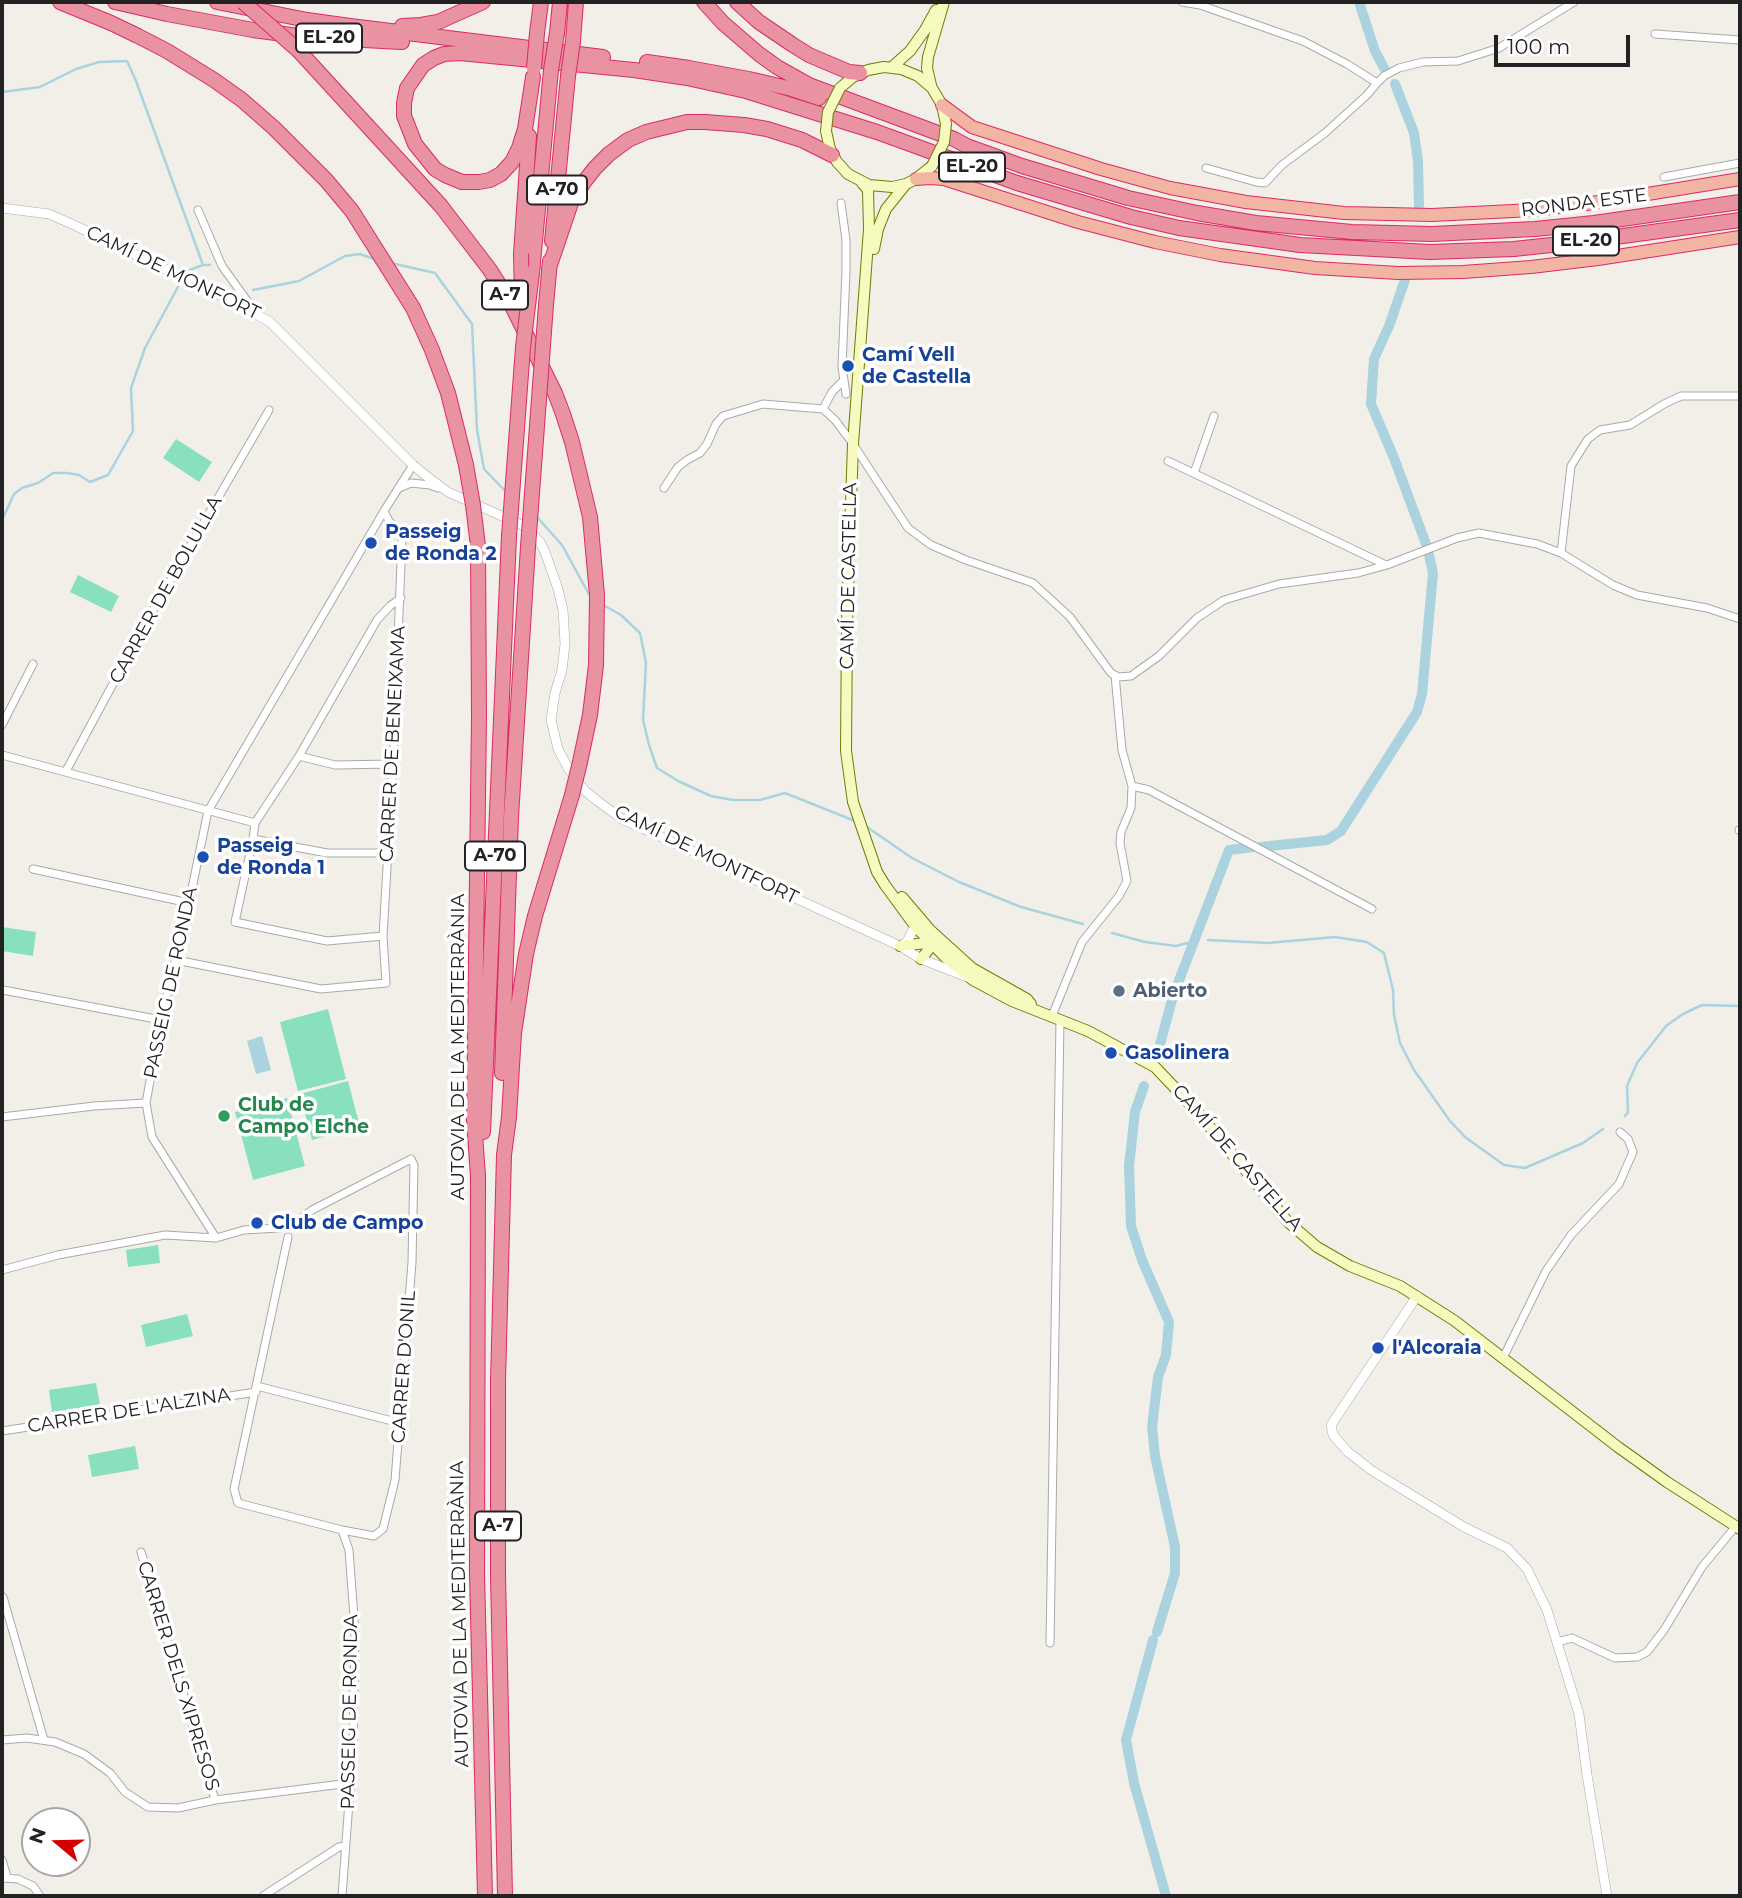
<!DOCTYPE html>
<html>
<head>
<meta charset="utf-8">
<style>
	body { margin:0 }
	#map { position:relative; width:1742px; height:1898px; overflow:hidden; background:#f2efe9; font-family:Montserrat,sans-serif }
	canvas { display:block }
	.frame { position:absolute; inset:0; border:4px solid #222; pointer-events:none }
	.north { position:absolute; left:21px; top:1807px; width:70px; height:70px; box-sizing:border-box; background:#fff; border:2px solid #a7a7a7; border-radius:50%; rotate:289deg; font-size:19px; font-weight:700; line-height:28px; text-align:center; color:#222 }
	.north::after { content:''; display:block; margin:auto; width:24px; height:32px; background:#d40000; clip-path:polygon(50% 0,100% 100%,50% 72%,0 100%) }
	.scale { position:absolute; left:1494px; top:35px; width:136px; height:32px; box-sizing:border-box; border:4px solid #222; border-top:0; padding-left:9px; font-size:21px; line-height:24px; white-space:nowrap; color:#222; -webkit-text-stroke:5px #fff; paint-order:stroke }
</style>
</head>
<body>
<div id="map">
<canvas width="1742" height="1898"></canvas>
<div class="frame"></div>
<div class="north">N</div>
<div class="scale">100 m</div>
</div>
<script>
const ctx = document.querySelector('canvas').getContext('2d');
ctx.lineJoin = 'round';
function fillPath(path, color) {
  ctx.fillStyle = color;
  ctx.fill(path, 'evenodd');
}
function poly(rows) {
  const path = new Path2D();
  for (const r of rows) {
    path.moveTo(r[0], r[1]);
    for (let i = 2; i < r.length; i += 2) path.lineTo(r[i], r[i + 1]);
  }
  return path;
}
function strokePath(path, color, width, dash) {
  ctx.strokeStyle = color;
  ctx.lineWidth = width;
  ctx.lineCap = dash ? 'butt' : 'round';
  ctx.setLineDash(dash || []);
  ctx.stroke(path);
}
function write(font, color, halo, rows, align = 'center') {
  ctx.font = font + ' Montserrat,sans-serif';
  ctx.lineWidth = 7;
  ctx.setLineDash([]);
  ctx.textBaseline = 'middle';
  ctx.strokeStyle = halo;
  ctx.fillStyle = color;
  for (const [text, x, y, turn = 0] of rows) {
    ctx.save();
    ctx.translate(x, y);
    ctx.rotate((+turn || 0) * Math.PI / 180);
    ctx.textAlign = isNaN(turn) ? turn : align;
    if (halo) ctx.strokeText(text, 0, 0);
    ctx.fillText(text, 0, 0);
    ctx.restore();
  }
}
fillPath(poly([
	[176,439,212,462,199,482,163,458],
	[78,575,119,596,111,612,70,592],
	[2,927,36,932,33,956,2,951],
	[328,1009,346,1079,298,1091,280,1022],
	[348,1081,360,1127,312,1140,300,1094],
	[287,1098,305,1166,253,1180,235,1112],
	[158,1245,160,1263,128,1267,126,1250],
	[187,1314,193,1336,146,1347,141,1325],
	[96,1383,100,1405,52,1412,49,1390],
	[135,1446,139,1469,92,1477,88,1455]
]), '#88e0be');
fillPath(poly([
	[262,1036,271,1070,256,1074,247,1041]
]), '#aad3df');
strokePath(poly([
	[2,92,40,87,76,69,99,62,127,61,136,81,203,265,210,265],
	[391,263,435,273,472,324,477,430,484,469,507,493],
	[187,271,203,265],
	[253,290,299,281,345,256,360,254,374,259],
	[537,517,562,545,591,598],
	[2,520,14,494,22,488,38,483,53,473,67,473,79,475,90,482,108,475,133,431,131,388,145,348,180,283],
	[603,605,621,615,640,633,646,663,643,720,649,745,657,768,678,781,711,796,733,800,760,800,785,793,855,821],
	[864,825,912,858,959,882,1021,907,1083,924],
	[1112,933,1145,942,1176,946,1188,943],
	[1208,940,1268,943,1335,937,1367,942,1384,953,1393,990,1394,1015,1400,1043,1414,1070,1450,1121,1465,1137,1504,1165,1525,1168,1583,1143,1603,1129],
	[1625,1116,1628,1112,1627,1086,1637,1063,1666,1026,1683,1014,1702,1005,1740,1006]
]), '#aad3df', 2.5);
strokePath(poly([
	[1359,2,1375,51,1384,68],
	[1395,84,1414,133,1418,161,1419,206],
	[1405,280,1389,326,1374,359,1371,404,1394,458,1426,544],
	[1260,847,1327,840,1341,831,1417,712,1422,694,1433,573,1429,555],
	[1158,1052,1173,996,1229,850,1253,847],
	[1144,1086,1135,1112,1129,1166,1131,1226,1142,1260,1169,1322,1166,1355,1158,1377,1152,1427,1155,1456,1175,1547,1175,1573,1157,1632],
	[1153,1640,1126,1740,1134,1783,1166,1896]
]), '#aad3df', 10);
const minor = poly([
	[1182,2,1200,5,1303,41,1347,64,1377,83,1384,76,1399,68,1423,62,1458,61,1499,48,1574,2],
	[1655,34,1740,40],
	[1206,168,1256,182,1265,183,1282,165,1325,133,1367,95,1377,83],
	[1664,177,1740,163],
	[841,203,846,240,846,271,842,367,846,394],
	[198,210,222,266,248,302,251,311],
	[823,409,832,392,844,380],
	[1168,461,1386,565],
	[1194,473,1214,416],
	[399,488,411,483,430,485,438,488],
	[664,488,678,467,687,460,700,453,707,444,716,424,723,416,763,404,823,409,835,420,853,444,908,528,931,545,966,560,1033,583,1070,617,1111,673,1118,677,1131,676,1159,656,1197,618,1224,600,1279,584,1358,573,1387,565,1457,538,1479,533,1537,544,1561,553,1613,585,1637,595,1707,608,1740,619],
	[1561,553,1571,466,1588,439,1600,430,1630,425,1664,404,1681,396,1740,396],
	[2,725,33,664],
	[2,755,255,823],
	[299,756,335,765,393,764],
	[66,771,149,617,269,410],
	[1132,786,1149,790,1372,909],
	[1739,830,1740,830],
	[253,839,327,853,388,853],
	[33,869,189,903],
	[383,936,327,941,235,922,253,839,255,823,299,756,377,620,390,606,401,598],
	[176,960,321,989,386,983,383,936,393,764,402,538,398,529,389,521,384,511],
	[3,990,161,1020],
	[1052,1016,1082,942,1119,896,1127,881,1120,843,1121,832,1131,808,1132,786,1122,750,1115,675],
	[2,1117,94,1106,146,1103],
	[279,1228,281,1223,286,1221,294,1224],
	[288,1237,234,1489,238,1503,342,1530,374,1536,383,1529,395,1480,412,1262,414,1165,411,1159,312,1210,294,1224],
	[216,1238,152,1137,146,1103,161,1020,189,903,208,811,384,511,413,465],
	[2,1270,58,1255,165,1235,216,1238,244,1230,279,1228],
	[1503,1358,1546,1271,1571,1235,1619,1184,1633,1152,1628,1139,1620,1132],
	[257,1386,400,1423],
	[2,1431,256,1392],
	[342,1530,349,1550,355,1631,353,1748,342,1896],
	[141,1552,215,1800],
	[3,1597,44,1740],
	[1557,1642,1572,1638,1615,1658,1637,1657,1647,1652,1664,1630,1702,1567,1736,1526],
	[1050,1643,1060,1020],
	[2,1740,27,1738,55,1742,84,1754,110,1773,125,1792,148,1807,178,1808,215,1800,350,1783],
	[2,1860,7,1877],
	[2,1878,18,1879,33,1886,40,1896],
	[263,1896,339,1847,345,1846]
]);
const tertiary = poly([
	[2,208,49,214,74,225,234,302,270,322,413,465,429,478,448,492,524,526,540,542,545,552,558,589,563,610,565,644,562,670,555,693,551,720,558,749,569,770,585,791,599,802,622,819,900,946,921,959,970,978],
	[900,946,907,942,915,926],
	[1417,1296,1331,1425,1333,1435,1348,1452,1371,1470,1464,1527,1507,1548,1527,1569,1547,1610,1579,1714,1587,1775,1607,1896]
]);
const secondary = poly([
	[892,67,910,51,925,30,936,10],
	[931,85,927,68,928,57,944,2],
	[840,88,853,77,868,70,884,67,901,69,918,76,932,88,942,105,946,124],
	[826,131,830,149,837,162,848,174,869,185,892,187,906,184,916,179,932,166],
	[862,183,868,190,869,229,853,444,847,622,846,751,853,802,877,872,885,885,915,926,946,958,973,980,1012,1001,1088,1031,1155,1067,1195,1109,1288,1222,1317,1247,1350,1266,1400,1286,1455,1321,1618,1447,1667,1482,1740,1529],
	[874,249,878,229,886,209,906,184],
	[902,897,930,930,972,968,1027,999,1031,1004],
	[900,946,926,943,935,945],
	[921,959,933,944,931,938]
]);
const trunk = poly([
	[942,105,972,127,1101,169,1170,188,1246,202,1344,213,1432,215,1533,210,1586,204,1740,179],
	[916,179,930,178,944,179,1078,222,1155,242,1220,255,1315,268,1398,273,1463,272,1531,267,1598,259,1740,237]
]);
const motorway = poly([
	[60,2,111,23,138,36,167,51,214,80,242,100,274,128,326,180,352,211,413,308,432,350,448,393,466,465],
	[115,2,167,14,253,30,306,37,402,42],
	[217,2,307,20,350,26,603,57],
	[704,2,723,23,759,54,777,67,809,85,954,139,967,146,1022,166,1128,198,1197,213,1256,223,1352,232,1432,234,1535,229,1594,223,1740,202],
	[737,2,759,22,793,45,809,55,849,72,860,73],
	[402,26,421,25,438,22,483,2],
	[537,33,541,2],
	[557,33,560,2],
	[573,41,576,2],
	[299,51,441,206,490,270,510,302,555,393,563,414,572,442,590,517,597,595,596,665,590,715,580,762],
	[647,62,689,68,749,79,792,89,819,98],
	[533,77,525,129,519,148,512,162,501,174,490,180,479,182,462,182,445,175,435,169,415,144,404,116,404,103,407,88,423,65,434,58,444,54,460,53,634,70,687,78,746,91,877,132,1017,183,1131,217,1179,228,1300,245,1430,252,1514,249,1579,242,1740,220],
	[552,241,568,76],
	[521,254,529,136],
	[549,268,571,203,584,182,595,168,609,154,628,140,646,132,687,122,705,122,744,125,767,129,802,140,832,155],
	[532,273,551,70],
	[546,305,550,261],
	[478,546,479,716,474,1120,478,1176,477,1574,485,1896],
	[502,1073,511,817,528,547],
	[483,1132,509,536],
	[505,1896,498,1576,498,1381,504,1155,509,1117,514,1033,526,954,535,916,572,795]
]);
strokePath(minor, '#a9a9a9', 9);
strokePath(tertiary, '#a9a9a9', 10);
strokePath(secondary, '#707d05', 12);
strokePath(trunk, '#dc2a67', 14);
strokePath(motorway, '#dc2a67', 16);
strokePath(minor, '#fff', 7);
strokePath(tertiary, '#fff', 9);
strokePath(secondary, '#f7fabf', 10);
strokePath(trunk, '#f2b4a3', 12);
strokePath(motorway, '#e892a2', 14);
const secondaryBridge = poly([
	[826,131,828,112,840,88],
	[932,166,944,142,946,124]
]);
const motorwayBridge = poly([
	[243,2,299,51],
	[534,68,537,33],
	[551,70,557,33],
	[568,76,573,41],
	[521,254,522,295],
	[466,465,473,505,478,546],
	[509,536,523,347,532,273],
	[528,547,546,305],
	[572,795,580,762]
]);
strokePath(secondaryBridge, '#707d05', 12, []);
strokePath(motorwayBridge, '#dc2a67', 16, []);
strokePath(secondaryBridge, '#f7fabf', 10);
strokePath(motorwayBridge, '#e892a2', 14);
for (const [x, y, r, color] of [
	[848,366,7,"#1a4fb4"],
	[371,543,7,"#1a4fb4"],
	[203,857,7,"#1a4fb4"],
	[1119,991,7,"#5c6f8a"],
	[1111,1053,7,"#1a4fb4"],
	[224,1116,7,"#2e9e5b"],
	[257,1223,7,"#1a4fb4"],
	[1378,1348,7,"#1a4fb4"]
]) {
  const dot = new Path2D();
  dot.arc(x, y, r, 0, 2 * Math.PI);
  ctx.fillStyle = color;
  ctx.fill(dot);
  strokePath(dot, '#fff', 2.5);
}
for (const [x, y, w] of [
	[329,38,66],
	[972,167,66],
	[557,190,60],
	[1586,241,66],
	[505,295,46],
	[495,856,60],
	[498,1526,46]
]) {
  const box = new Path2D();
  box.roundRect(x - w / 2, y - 14.5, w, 29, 5);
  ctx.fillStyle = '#fff';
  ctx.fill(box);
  strokePath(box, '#222', 2);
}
write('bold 18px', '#222', null, [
	["EL-20",329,38],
	["EL-20",972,167],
	["A-70",557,190],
	["EL-20",1586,241],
	["A-7",505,295],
	["A-70",495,856],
	["A-7",498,1526]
]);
write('19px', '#222', '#fff', [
	["RONDA ESTE",1584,203,-7],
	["CAMÍ DE MONFORT",173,273,26],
	["CAMÍ DE CASTELLA",849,576,-89],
	["CARRER DE BOLULLA",166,590,-61],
	["CARRER DE BENEIXAMA",393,744,-87],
	["CAMÍ DE MONTFORT",706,855,26],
	["PASSEIG DE RONDA",171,983,-78],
	["AUTOVIA DE LA MEDITERRÀNIA",458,1047,-90],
	["CAMÍ DE CASTELLA",1237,1158,49],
	["CARRER D'ONIL",404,1367,-86],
	["CARRER DE L'ALZINA",129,1411,-9],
	["AUTOVIA DE LA MEDITERRÀNIA",460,1614,-91],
	["CARRER DELS XIPRESOS",178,1676,73],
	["PASSEIG DE RONDA",350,1712,-89]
]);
write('bold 19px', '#164399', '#fff', [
	["Camí Vell",862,355],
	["de Castella",862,377],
	["Passeig",385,532],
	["de Ronda 2",385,554],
	["Passeig",217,846],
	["de Ronda 1",217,868],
	["Gasolinera",1125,1053],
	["Club de Campo",271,1223],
	["l'Alcoraia",1392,1348]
], 'left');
write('bold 19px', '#4e5e75', '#fff', [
	["Abierto",1133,991]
], 'left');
write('bold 19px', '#27864d', '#fff', [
	["Club de",238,1105],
	["Campo Elche",238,1127]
], 'left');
</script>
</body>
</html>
